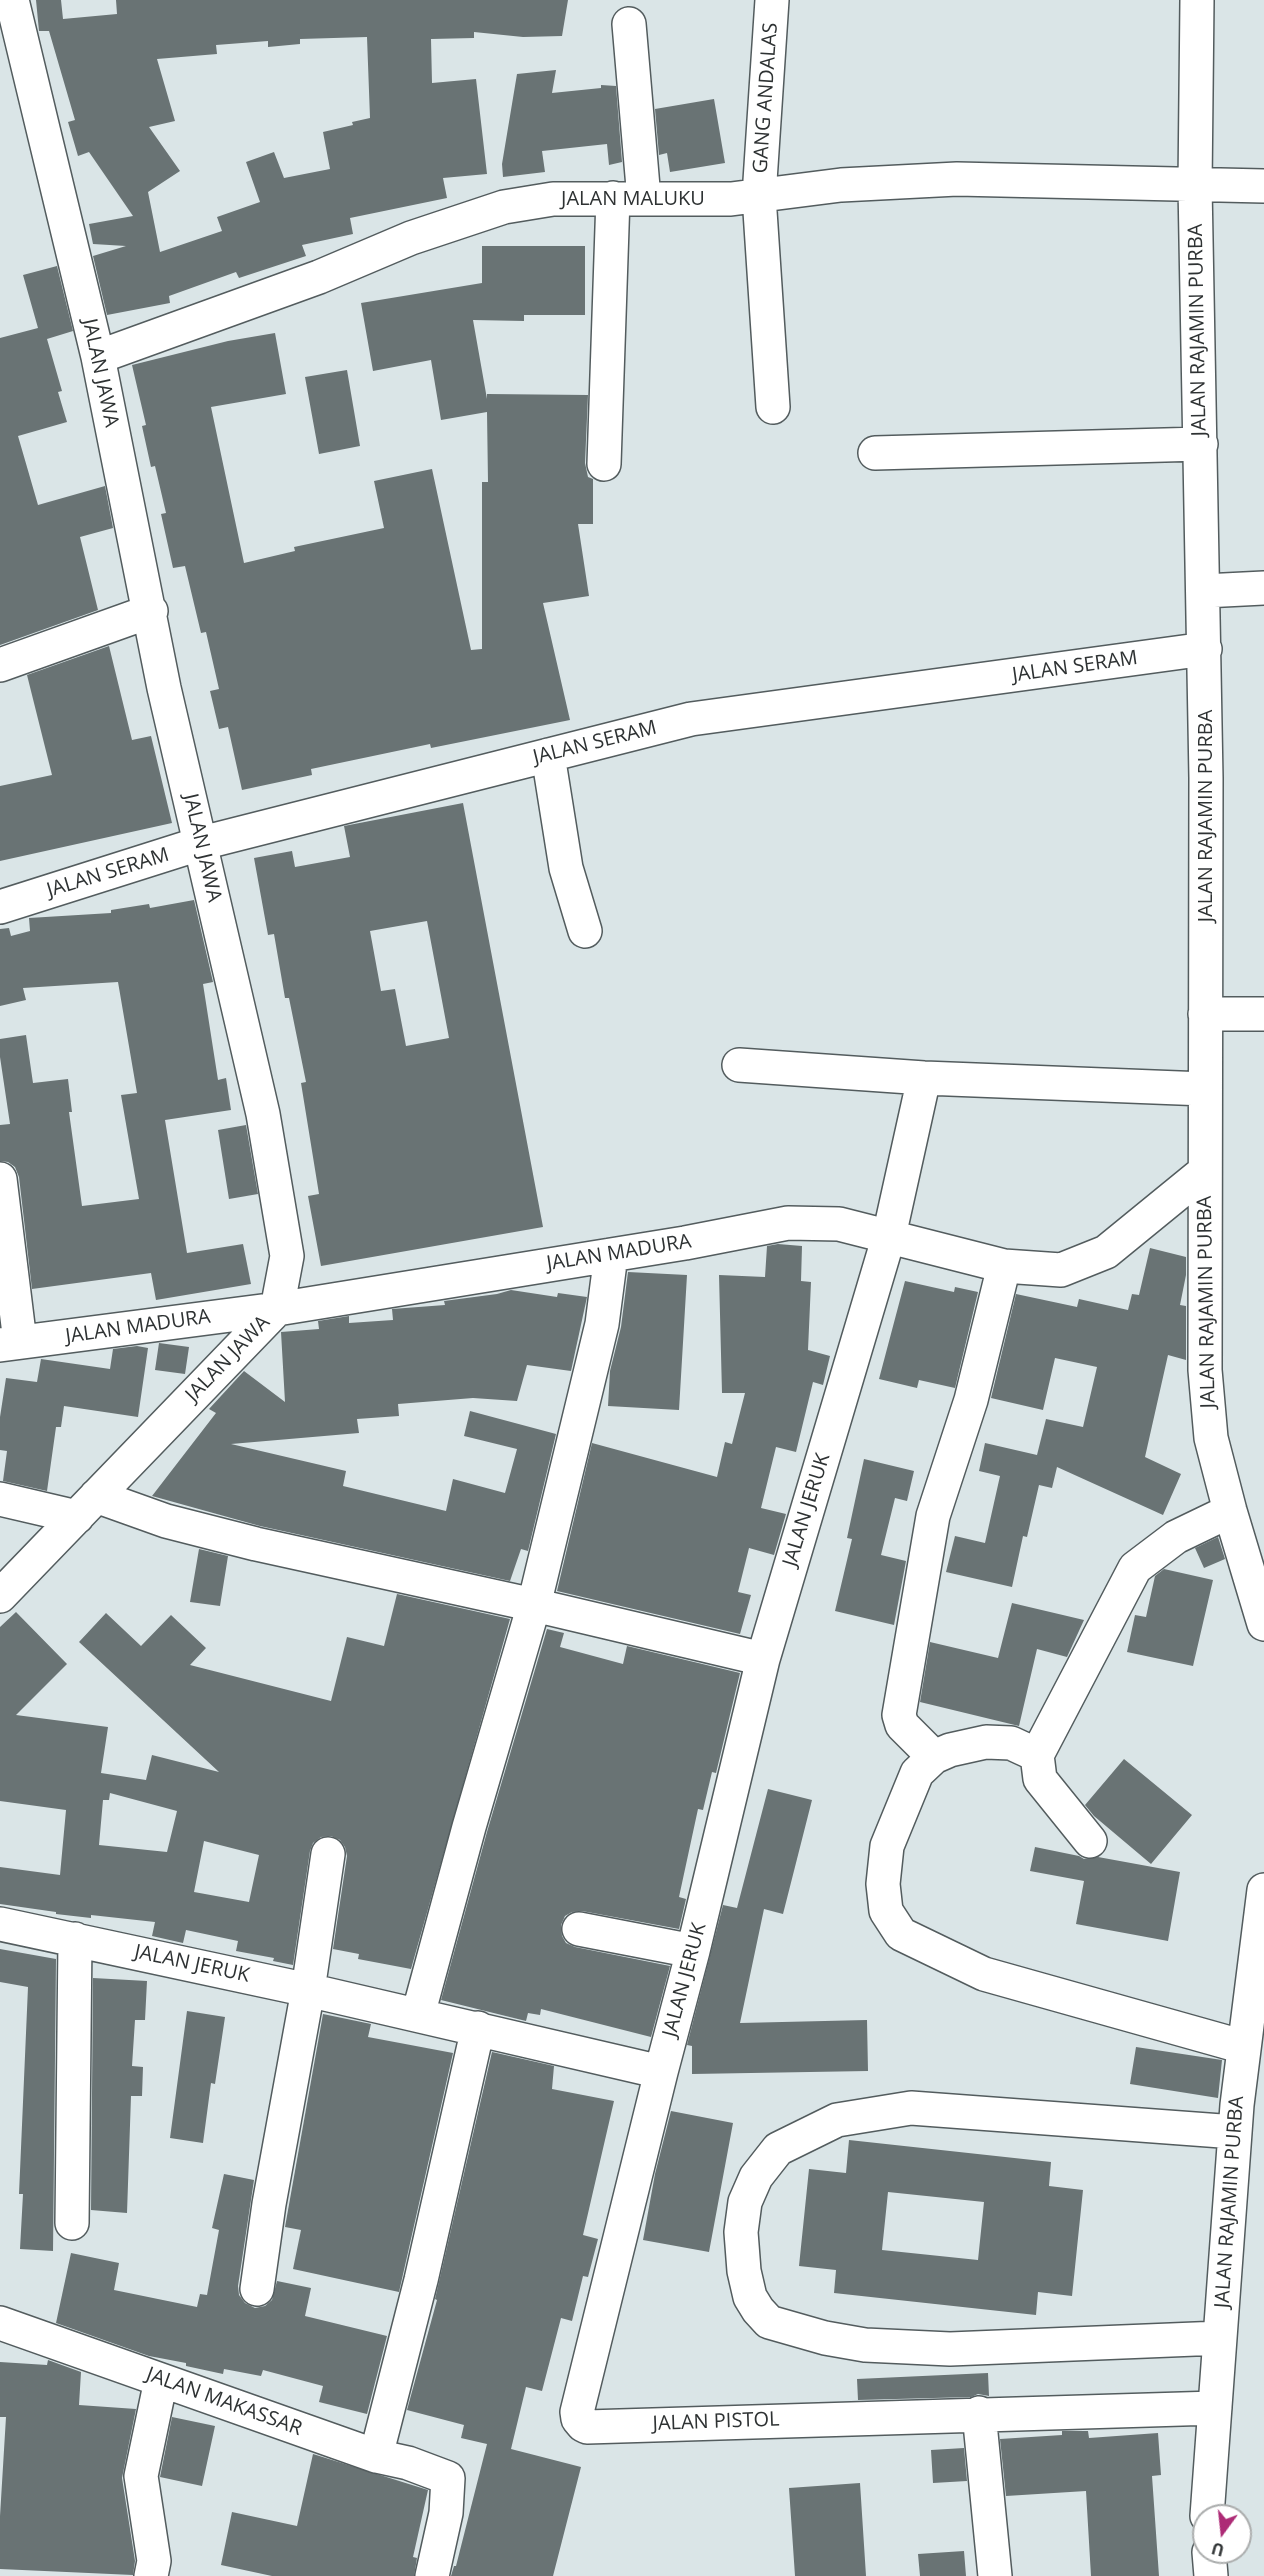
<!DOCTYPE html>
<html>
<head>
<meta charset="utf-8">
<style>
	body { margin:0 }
	#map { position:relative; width:1264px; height:2576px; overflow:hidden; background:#dae5e7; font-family:"Open Sans",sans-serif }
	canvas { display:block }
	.north { position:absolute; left:1192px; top:2504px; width:60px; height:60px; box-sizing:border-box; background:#fff; border:2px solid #abadad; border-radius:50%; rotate:195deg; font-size:16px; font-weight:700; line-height:24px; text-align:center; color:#2e3233 }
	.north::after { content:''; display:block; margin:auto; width:21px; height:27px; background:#ad2b76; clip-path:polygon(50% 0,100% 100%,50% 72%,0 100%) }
</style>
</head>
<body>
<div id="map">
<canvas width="1264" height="2576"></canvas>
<div class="north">U</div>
</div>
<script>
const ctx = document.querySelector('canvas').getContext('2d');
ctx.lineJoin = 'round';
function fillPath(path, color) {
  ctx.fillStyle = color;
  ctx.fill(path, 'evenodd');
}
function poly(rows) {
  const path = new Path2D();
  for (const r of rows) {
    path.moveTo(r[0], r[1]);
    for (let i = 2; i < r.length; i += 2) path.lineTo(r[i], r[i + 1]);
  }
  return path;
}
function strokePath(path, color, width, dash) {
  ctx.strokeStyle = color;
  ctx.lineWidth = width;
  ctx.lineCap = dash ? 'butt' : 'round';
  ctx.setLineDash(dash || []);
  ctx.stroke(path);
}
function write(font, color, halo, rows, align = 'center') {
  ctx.font = font + ' "Open Sans",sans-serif';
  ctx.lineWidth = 6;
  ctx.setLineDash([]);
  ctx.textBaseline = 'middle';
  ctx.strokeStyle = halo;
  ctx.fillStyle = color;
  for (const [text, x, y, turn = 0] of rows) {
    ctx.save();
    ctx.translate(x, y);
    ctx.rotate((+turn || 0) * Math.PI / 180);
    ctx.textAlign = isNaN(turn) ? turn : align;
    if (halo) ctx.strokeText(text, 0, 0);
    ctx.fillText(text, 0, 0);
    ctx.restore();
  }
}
fillPath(poly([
	[36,0,61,0,63,19,117,14,116,0,568,0,562,36,523,37,474,32,474,38,431,39,432,83,476,79,487,174,443,178,447,198,350,218,353,234,302,245,306,256,239,278,236,272,169,296,170,303,107,315,93,256,126,246,93,244,89,224,133,216,89,152,78,156,68,122,75,120,49,31,39,31],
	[367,37,370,118,352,122,353,125,323,132,330,169,284,178,274,152,246,162,260,202,217,217,222,231,160,252,148,192,180,171,149,127,175,121,157,59,217,54,216,45,268,41,268,47,300,44,300,39],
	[556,70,552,93,601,88,601,85,616,86,622,162,609,165,607,144,542,151,545,172,503,177,502,164,517,74],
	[714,99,725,163,670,172,667,153,659,155,655,109],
	[482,246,585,246,585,315,524,315,524,321,473,320,487,399,487,394,588,395,585,463,588,477,593,479,593,524,578,524,589,596,543,603,570,720,431,748,430,744,311,769,312,775,242,790,228,727,219,729,210,691,219,689,206,632,201,633,185,566,173,568,161,514,166,513,155,466,151,467,142,426,146,425,132,365,228,341,275,333,286,394,211,407,244,563,295,551,294,547,384,528,374,481,432,469,471,650,482,649,482,482,488,482,487,412,441,420,431,360,373,371,361,303,482,283],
	[57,266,73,331,47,339,62,391,58,392,67,422,18,436,38,505,105,486,113,528,80,537,98,610,0,645,0,338,38,328,23,275],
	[347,370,360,446,319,454,305,377],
	[109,646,132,740,151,736,172,823,0,861,0,786,52,775,27,675],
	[463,803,543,1227,321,1266,308,1196,319,1194,301,1083,306,1082,289,998,285,998,274,934,268,935,254,858,292,851,295,867,350,857,344,826],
	[427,921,449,1038,406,1046,395,989,381,991,370,931],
	[194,900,213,982,203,984,218,1080,226,1078,231,1110,165,1120,187,1253,243,1244,251,1284,156,1300,151,1273,32,1289,19,1177,15,1167,8,1162,0,1161,0,1125,10,1124,0,1057,0,1039,26,1035,33,1083,68,1079,72,1112,69,1112,82,1206,139,1199,121,1095,137,1093,118,982,23,988,26,1000,0,1006,0,929,9,928,11,936,30,931,29,918,111,913,111,910,149,904,150,908],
	[246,1125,258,1194,229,1199,218,1130],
	[778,1244,802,1246,801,1281,811,1282,808,1350,830,1356,823,1385,813,1382,796,1452,776,1447,761,1508,786,1514,774,1555,749,1548,738,1592,751,1595,740,1634,557,1591,592,1443,717,1477,725,1442,732,1444,745,1393,722,1393,719,1275,765,1277,767,1246],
	[1150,1248,1186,1257,1186,1275,1180,1305,1186,1306,1186,1360,1168,1355,1145,1457,1181,1474,1163,1515,1057,1467,1052,1488,1039,1485,1027,1537,1023,1536,1012,1587,946,1572,955,1536,985,1543,1000,1476,979,1471,985,1443,1037,1455,1046,1419,1083,1427,1097,1367,1055,1358,1043,1410,991,1398,1016,1294,1077,1307,1079,1299,1128,1310,1132,1294,1139,1295],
	[628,1272,687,1275,679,1410,608,1406,610,1371,621,1327],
	[905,1281,954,1292,955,1287,978,1292,955,1388,919,1380,917,1388,879,1379],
	[511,1290,557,1297,558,1293,587,1297,571,1371,527,1365,517,1401,473,1398,398,1404,399,1416,357,1419,359,1433,231,1444,346,1471,343,1486,446,1511,453,1479,505,1493,517,1449,464,1436,470,1411,556,1434,528,1551,521,1549,510,1581,260,1526,152,1496,216,1413,209,1409,244,1371,285,1402,281,1332,319,1329,318,1321,349,1316,349,1323,393,1320,392,1309,445,1305,444,1301,497,1294],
	[159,1343,189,1347,185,1374,155,1370],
	[137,1346,148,1348,138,1417,64,1406,61,1427,56,1427,47,1491,3,1481,7,1451,0,1450,0,1417,6,1378,37,1382,41,1359,110,1369,113,1349],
	[864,1459,914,1471,907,1501,895,1498,881,1555,906,1561,894,1625,835,1611,852,1539,847,1538],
	[1218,1537,1225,1559,1204,1568,1195,1548],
	[199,1549,228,1556,220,1606,190,1602],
	[1164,1569,1213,1580,1193,1666,1127,1652,1135,1615,1146,1617,1155,1576],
	[397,1594,510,1619,411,1969,358,1959,359,1954,333,1949,347,1856,345,1847,340,1840,331,1836,321,1837,313,1843,310,1851,293,1965,273,1961,274,1958,236,1951,238,1941,186,1930,183,1943,152,1936,155,1922,91,1915,91,1918,56,1914,56,1912,0,1904,0,1867,60,1875,66,1810,0,1801,0,1627,16,1612,67,1664,16,1715,108,1727,101,1773,146,1780,152,1755,219,1772,79,1642,106,1613,141,1646,171,1615,206,1648,190,1665,331,1701,347,1637,384,1646],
	[110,1793,177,1811,167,1852,99,1845,103,1800,109,1800],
	[204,1841,259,1855,249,1902,194,1892],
	[1012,1603,1084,1620,1067,1657,1037,1649,1019,1726,920,1702,930,1642,998,1658],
	[547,1629,564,1633,560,1647,623,1664,627,1646,740,1673,716,1773,712,1772,703,1810,698,1809,679,1897,686,1899,679,1929,582,1911,572,1912,565,1916,561,1925,562,1936,566,1943,575,1947,670,1966,651,2037,541,2009,540,2015,528,2013,526,2021,441,2000,487,1832],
	[1124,1759,1192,1815,1151,1864,1094,1816,1085,1805],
	[768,1789,812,1800,783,1914,764,1909,740,2023,867,2020,868,2071,692,2074,692,2046,687,2045,723,1905,737,1908],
	[1035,1847,1079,1856,1084,1859,1098,1857,1180,1872,1168,1941,1076,1924,1084,1881,1030,1871],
	[0,1949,56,1959,53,2251,20,2249,23,2194,19,2194,28,1987,0,1982],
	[93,1978,147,1981,145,2020,135,2020,132,2066,143,2067,142,2096,131,2096,127,2213,91,2210],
	[187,2011,225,2017,215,2084,211,2083,203,2143,170,2138],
	[323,2014,371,2024,368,2037,453,2053,399,2292,293,2269,301,2230,285,2227],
	[1136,2047,1222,2060,1218,2098,1130,2084],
	[492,2052,554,2066,552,2089,614,2101,583,2235,598,2239,588,2277,583,2276,572,2321,561,2318,542,2391,526,2387,511,2449,581,2467,553,2576,451,2576,454,2566,456,2566,487,2444,461,2438,464,2425,407,2410,437,2300,435,2299],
	[671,2111,733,2123,709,2252,643,2240,655,2174],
	[849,2140,1051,2162,1049,2186,1083,2190,1072,2296,1038,2292,1036,2315,834,2293,836,2270,799,2266,809,2169,846,2173],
	[888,2192,984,2202,978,2260,882,2250],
	[224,2174,254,2180,238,2286,239,2295,245,2303,255,2308,265,2306,272,2300,277,2281,311,2288,305,2316,387,2336,367,2414,319,2402,323,2386,263,2370,261,2376,224,2369,223,2374,186,2366,186,2363,149,2356,56,2323,71,2253,119,2263,114,2290,197,2307,200,2294,207,2295,219,2230,212,2228],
	[48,2360,81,2372,79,2405,136,2409,122,2478,135,2561,133,2575,0,2569,0,2516,6,2417,0,2417,0,2362,47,2365],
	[988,2373,989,2396,978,2394,971,2397,858,2400,857,2379],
	[172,2417,215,2426,202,2486,160,2477],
	[1062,2431,1088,2431,1089,2438,1158,2433,1161,2475,1152,2476,1159,2576,1091,2576,1086,2491,1006,2496,1000,2439,1062,2435],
	[964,2448,967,2481,933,2483,931,2450],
	[313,2454,428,2490,413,2557,417,2558,414,2576,272,2576,221,2565,232,2512,297,2526],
	[860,2483,866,2576,795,2576,789,2488],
	[964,2551,966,2576,920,2576,918,2554]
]), '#697374');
const minor = poly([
	[772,0,759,196,773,407],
	[1197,0,1195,186,1206,778,1205,1370,1211,1438,1230,1511,1264,1624],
	[629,24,644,199],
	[98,357,319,277,411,238,504,207,553,199,731,199,841,185,957,179,1264,186],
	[875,453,1201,444],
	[604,464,613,198],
	[1204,591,1264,588],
	[0,665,151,611],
	[548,755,566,868,585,931],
	[0,907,202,843,691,719,1205,649],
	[1205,1014,1264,1014],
	[739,1065,924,1078,1205,1089],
	[0,1179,20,1342],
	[0,1345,277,1309,685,1243,788,1223,839,1224,1004,1266,1061,1270,1106,1252,1204,1172],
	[96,1496,166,1521,256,1544,534,1605,763,1659],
	[0,1499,77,1517],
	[0,1596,277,1309,287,1256,263,1114,164,688,98,357,12,0],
	[1037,1755,1011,1743,986,1742,950,1750,934,1757,917,1773,887,1846,883,1884,886,1911,901,1934,984,1974,1244,2047],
	[934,1757,902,1725,899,1715,933,1516,971,1400,1004,1266],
	[1090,1841,1040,1779,1037,1755,1135,1568,1176,1537,1230,1511],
	[0,1924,308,1990,661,2072,693,1951,763,1659,889,1236,924,1078],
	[579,1929,693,1951],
	[418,2015,469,1827,534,1605,602,1324,611,1255],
	[661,2072,577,2412,578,2419,583,2425,587,2427,1215,2408],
	[72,2223,75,1939],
	[257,2289,269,2204,308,1990,328,1854],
	[0,2323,376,2456,408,2463,448,2478,446,2513,432,2576],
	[1220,2338,950,2349,865,2345,825,2338,769,2322,758,2310,750,2297,744,2271,741,2232,745,2202,756,2177,778,2149,837,2120,911,2108,1235,2132],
	[979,2413,995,2576],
	[376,2456,421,2280,478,2028],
	[1207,2516,1237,2105,1264,1890],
	[1209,2552,1211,2576],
	[151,2576,154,2561,141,2476,161,2380]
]);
strokePath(minor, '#535c5e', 36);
strokePath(minor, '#fff', 33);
write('20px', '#2e3233', '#fff', [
	["GANG ANDALAS",766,98,-86],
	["JALAN MALUKU",633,199],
	["JALAN RAJAMIN PURBA",1198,330,-91],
	["JALAN JAWA",100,373,78],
	["JALAN SERAM",1075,667,-8],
	["JALAN SERAM",595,743,-14],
	["JALAN RAJAMIN PURBA",1206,816,-90],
	["JALAN JAWA",202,848,77],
	["JALAN SERAM",108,873,-17],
	["JALAN MADURA",619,1253,-9],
	["JALAN RAJAMIN PURBA",1207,1302,-91],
	["JALAN MADURA",138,1327,-8],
	["JALAN JAWA",228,1359,-46],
	["JALAN JERUK",807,1510,-73],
	["JALAN JERUK",192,1964,12],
	["JALAN JERUK",685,1980,-75],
	["JALAN RAJAMIN PURBA",1230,2202,-86],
	["JALAN MAKASSAR",224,2402,20],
	["JALAN PISTOL",716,2422,-2]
]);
</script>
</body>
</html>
